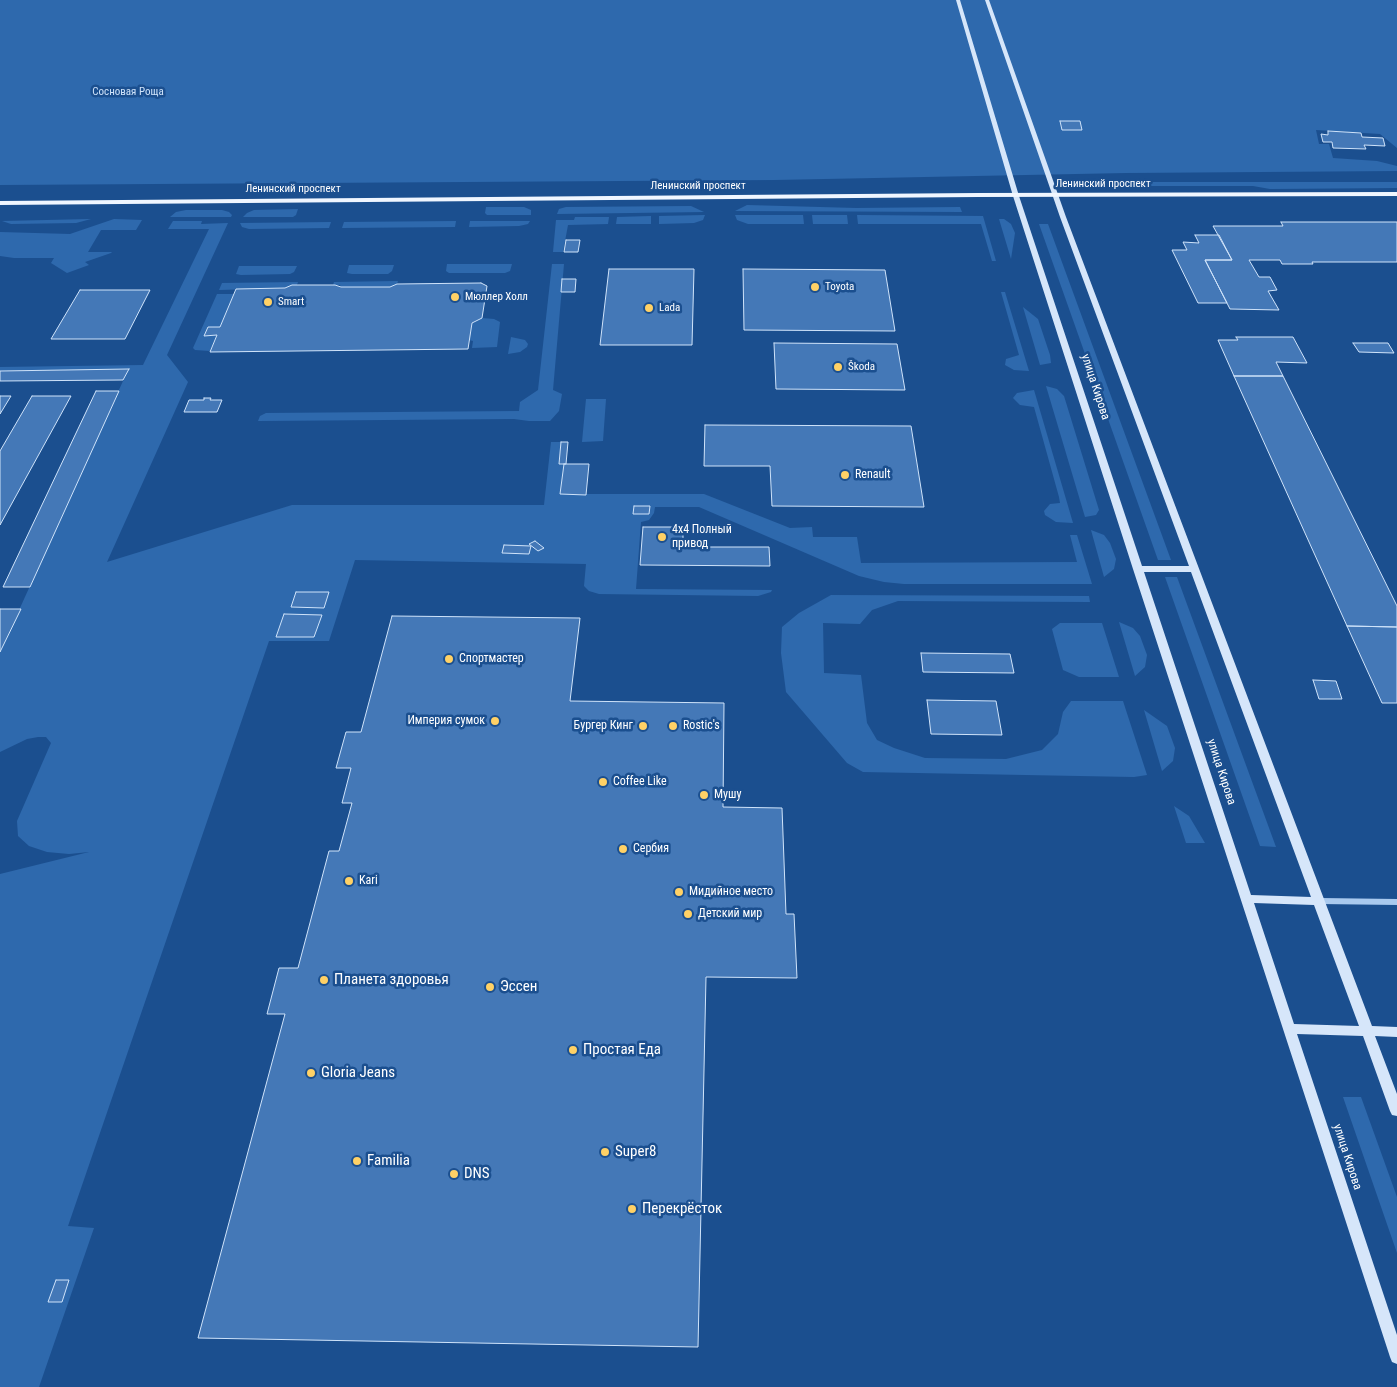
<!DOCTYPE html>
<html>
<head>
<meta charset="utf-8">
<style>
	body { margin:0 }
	canvas { display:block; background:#1b4f8f }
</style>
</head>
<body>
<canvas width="1397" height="1387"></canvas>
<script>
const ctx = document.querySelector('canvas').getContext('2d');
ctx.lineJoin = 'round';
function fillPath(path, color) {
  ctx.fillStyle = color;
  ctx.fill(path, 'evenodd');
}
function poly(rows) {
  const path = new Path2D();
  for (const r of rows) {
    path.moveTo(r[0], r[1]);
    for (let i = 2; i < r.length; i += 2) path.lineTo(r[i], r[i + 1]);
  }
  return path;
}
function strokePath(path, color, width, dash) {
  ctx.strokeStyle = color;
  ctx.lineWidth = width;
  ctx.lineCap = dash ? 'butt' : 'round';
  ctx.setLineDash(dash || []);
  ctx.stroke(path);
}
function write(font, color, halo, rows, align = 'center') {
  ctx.font = font + ' "Roboto Condensed",sans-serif';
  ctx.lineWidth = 5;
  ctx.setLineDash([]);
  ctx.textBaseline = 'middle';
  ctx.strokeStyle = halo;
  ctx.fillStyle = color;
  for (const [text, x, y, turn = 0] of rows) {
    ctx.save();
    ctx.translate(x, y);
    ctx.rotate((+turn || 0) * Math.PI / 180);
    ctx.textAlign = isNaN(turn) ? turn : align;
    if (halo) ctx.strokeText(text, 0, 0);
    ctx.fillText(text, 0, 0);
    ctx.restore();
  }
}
fillPath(poly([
	[0,0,1397,0,1397,148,1380,134,1316,130,1319,144,1329,144,1333,158,1377,161,1397,166,1397,171,1126,173,774,180,0,185],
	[1104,182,1397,182,1397,188,1270,189,1253,186,1100,186,1098,183],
	[747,205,856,208,960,207,962,212,735,211],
	[691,206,704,212,557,214,559,209,566,207],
	[486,207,524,207,531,210,531,215,487,215,485,213],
	[298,209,296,215,293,217,243,217,247,213,254,210],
	[186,210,222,210,229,212,232,215,231,217,170,217,176,212],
	[705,215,703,220,694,223,659,224,659,216],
	[735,215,803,215,804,224,748,224,737,220],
	[812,215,847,215,848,224,813,224],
	[857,215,983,216,996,261,992,261,981,224,858,224],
	[651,216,651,224,616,224,617,217],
	[575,217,609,217,608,224,568,225,563,252,553,252,556,220,574,220],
	[91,219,76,223,11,224,2,221],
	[114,219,142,220,136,230,101,230,88,252,112,252,111,253,85,262,89,265,67,273,51,263,54,258,14,258,0,256,0,232,70,234],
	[999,219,1004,219,1011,224,1015,233,1011,259],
	[173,221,202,221,201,224,228,223,167,355,188,382,107,562,292,505,544,505,551,442,561,442,559,463,566,464,564,464,560,494,704,494,790,528,812,527,813,537,857,537,861,563,1077,562,1070,535,1077,535,1092,584,904,584,884,582,859,576,699,507,655,507,654,513,649,520,641,522,636,589,772,590,771,592,758,596,599,594,589,591,584,586,586,564,355,560,329,641,269,641,68,1226,94,1228,39,1387,0,1387,0,874,89,852,69,854,47,852,29,846,18,836,17,821,51,743,46,737,38,737,27,739,0,752,0,652,128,370,0,371,0,367,143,365,209,229,168,229],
	[456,221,455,227,342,228,344,222],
	[470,221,530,221,528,224,519,226,469,227],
	[331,222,329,228,249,229,242,227,240,223],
	[1039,224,1048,224,1171,560,1158,560],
	[447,264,512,264,510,271,505,273,449,273,446,271],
	[552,264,564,264,553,390,562,394,559,411,550,421,529,421,514,419,258,421,260,416,266,413,519,411,520,402,538,390],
	[349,265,394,265,392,271,388,274,352,274,347,273],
	[239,266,297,266,294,272,290,274,241,275,236,274],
	[398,281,397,284,390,287,341,287,340,285,333,285,334,282],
	[298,282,297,285,285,288,219,290,222,283],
	[1001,292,1005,292,1029,371,1014,370,1005,365,1006,359,1019,355],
	[217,294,234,294,220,327,208,327,205,335,217,335,210,351,195,350,193,348],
	[1023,307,1038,319,1050,355,1051,363,1040,365],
	[482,318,494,319,500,322,497,347,472,348,473,341,469,340,472,323],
	[511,337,525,340,528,344,527,347,520,352,508,354],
	[1046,386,1057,389,1064,396,1099,510,1096,515,1085,517],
	[1034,390,1073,523,1056,522,1045,515,1044,511,1050,504,1060,503,1059,497,1034,407,1020,405,1013,398,1017,393],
	[586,399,606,399,603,441,582,442],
	[1091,530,1104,535,1110,543,1116,559,1114,569,1104,577],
	[1165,577,1177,577,1276,847,1260,846],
	[831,595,1089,596,1090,602,898,601,872,610,860,624,823,623,824,673,861,675,867,723,877,740,894,748,925,758,1006,759,1042,750,1058,734,1063,712,1071,701,1123,701,1147,775,1134,777,863,772,847,763,786,692,781,653,782,627,799,613],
	[1119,622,1133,628,1140,636,1147,655,1145,667,1135,676],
	[1060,623,1102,623,1119,677,1079,677,1063,670,1052,629],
	[1144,710,1167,726,1175,748,1173,761,1162,771],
	[1174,806,1189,816,1205,843,1186,843],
	[1343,1097,1361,1097,1397,1197,1397,1253]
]), '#2e69ad');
const building = poly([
	[1060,121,1080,121,1082,130,1062,130,1060,121],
	[1328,131,1361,133,1362,137,1383,138,1385,146,1364,145,1366,149,1333,148,1332,142,1323,142,1321,134,1328,135,1328,131],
	[1281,222,1397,222,1397,262,1312,262,1313,264,1282,264,1280,260,1249,260,1259,277,1270,277,1277,290,1268,291,1279,310,1230,309,1205,260,1232,260,1213,226,1283,226,1281,222],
	[1195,235,1219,235,1232,260,1205,260,1227,303,1198,303,1172,250,1187,250,1183,242,1199,243,1195,235],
	[566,240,580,240,578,252,564,252,566,240],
	[609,269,694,269,692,345,600,345,609,269],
	[743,269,885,270,895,331,744,330,743,269],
	[562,279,576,279,575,292,561,292,562,279],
	[481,283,487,286,482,318,472,323,468,349,210,352,217,335,204,336,208,327,220,327,236,289,285,288,292,285,335,285,341,287,390,287,397,284,481,283],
	[80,290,150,290,125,339,51,339,80,290],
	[1236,337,1293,337,1307,363,1276,362,1283,376,1234,376,1218,340,1238,340,1236,337],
	[774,343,897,344,905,390,776,389,774,343],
	[1353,343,1388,343,1394,353,1359,352,1353,343],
	[129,369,123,380,0,381,0,371,129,369],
	[1234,376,1283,376,1397,606,1397,627,1347,626,1234,376],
	[96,391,119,391,30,587,3,587,96,391],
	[0,396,11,396,0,414,0,396],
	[32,396,71,396,0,525,0,451,32,396],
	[204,398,211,398,210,400,222,400,217,412,184,412,189,400,204,400,204,398],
	[705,425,911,426,924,507,772,506,770,466,704,466,705,425],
	[561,442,568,442,566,464,559,464,561,442],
	[564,464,589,464,586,495,560,494,564,464],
	[634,506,650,506,649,514,633,514,634,506],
	[643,527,683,527,683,547,769,547,770,566,640,565,643,527],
	[535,541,544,548,538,551,529,544,535,541],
	[504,545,531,546,529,554,502,553,504,545],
	[296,592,329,592,324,608,291,607,296,592],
	[0,609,21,609,0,652,0,609],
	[284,614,322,615,314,637,276,637,284,614],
	[392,616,580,618,570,701,724,703,723,807,782,808,786,914,794,914,797,978,706,977,698,1347,198,1338,285,1014,267,1014,279,968,298,968,329,851,339,851,352,803,342,803,351,768,336,768,346,732,361,732,392,616],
	[1347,626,1397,627,1397,703,1382,703,1347,626],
	[921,653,1010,654,1014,673,923,672,921,653],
	[1313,680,1336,681,1342,699,1319,699,1313,680],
	[927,700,996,701,1002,735,931,734,927,700],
	[56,1280,69,1280,62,1302,48,1302,56,1280]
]);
fillPath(building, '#4478b7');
strokePath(building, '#cfe3fa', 1);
strokePath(poly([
	[1320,901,1397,902]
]), '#a9c9ee', 6);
fillPath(poly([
	[956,0,960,0,1019,196,1142,566,1189,566,1060,217,985,0,989,0,1066,217,1372,1026,1397,1027,1397,1037,1375,1036,1397,1094,1397,1116,1392,1115,1390,1111,1363,1036,1297,1034,1397,1335,1397,1364,1392,1362,1390,1357,1133,569,1013,196,956,0],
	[1144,572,1191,572,1311,897,1251,895,1144,572],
	[1254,903,1314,905,1359,1026,1294,1024,1254,903]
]), '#d6e6fa');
fillPath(poly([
	[1397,192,1397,196,978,197,0,205,0,201,978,193,1397,192]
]), '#f0f6ff');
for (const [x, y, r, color] of [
	[815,287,5,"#ffd166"],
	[455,297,5,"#ffd166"],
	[268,302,5,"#ffd166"],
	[649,308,5,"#ffd166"],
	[838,367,5,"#ffd166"],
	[845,475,5,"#ffd166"],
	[662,537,5,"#ffd166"],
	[449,659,5,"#ffd166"],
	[495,721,5,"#ffd166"],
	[643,726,5,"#ffd166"],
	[673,726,5,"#ffd166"],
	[603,782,5,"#ffd166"],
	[704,795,5,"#ffd166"],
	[623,849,5,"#ffd166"],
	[349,881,5,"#ffd166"],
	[679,892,5,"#ffd166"],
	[688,914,5,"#ffd166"],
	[324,980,5,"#ffd166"],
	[490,987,5,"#ffd166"],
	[573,1050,5,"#ffd166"],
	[311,1073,5,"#ffd166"],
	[605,1152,5,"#ffd166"],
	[357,1161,5,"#ffd166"],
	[454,1174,5,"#ffd166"],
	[632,1209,5,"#ffd166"]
]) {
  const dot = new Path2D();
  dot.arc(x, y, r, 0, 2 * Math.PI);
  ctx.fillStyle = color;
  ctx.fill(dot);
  strokePath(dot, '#1b4f8f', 2);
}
write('11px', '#cfe3fa', '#1b4f8f', [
	["Сосновая Роща",128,92]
]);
write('11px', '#fff', '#1b4f8f', [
	["Ленинский проспект",1103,184],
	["Ленинский проспект",698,186],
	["Ленинский проспект",293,189]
]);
write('11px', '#fff', '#1b4f8f', [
	["Toyota",825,287],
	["Мюллер Холл",465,297],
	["Smart",278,302],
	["Lada",659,308],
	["Škoda",848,367]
], 'left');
write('12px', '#fff', '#1b4f8f', [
	["улица Кирова",1095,387,72],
	["улица Кирова",1221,772,72],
	["улица Кирова",1347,1157,72]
]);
write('12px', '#fff', '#1b4f8f', [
	["Renault",855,475],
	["4x4 Полный",672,530],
	["привод",672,544],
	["Спортмастер",459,659],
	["Империя сумок",485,721,"right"],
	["Бургер Кинг",633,726,"right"],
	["Rostic's",683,726],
	["Coffee Like",613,782],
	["Мушу",714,795],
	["Сербия",633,849],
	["Kari",359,881],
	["Мидийное место",689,892],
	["Детский мир",698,914]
], 'left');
write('15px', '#fff', '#1b4f8f', [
	["Планета здоровья",334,980],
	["Эссен",500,987],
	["Простая Еда",583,1050],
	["Gloria Jeans",321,1073],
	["Super8",615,1152],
	["Familia",367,1161],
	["DNS",464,1174],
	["Перекрёсток",642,1209]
], 'left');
</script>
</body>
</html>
